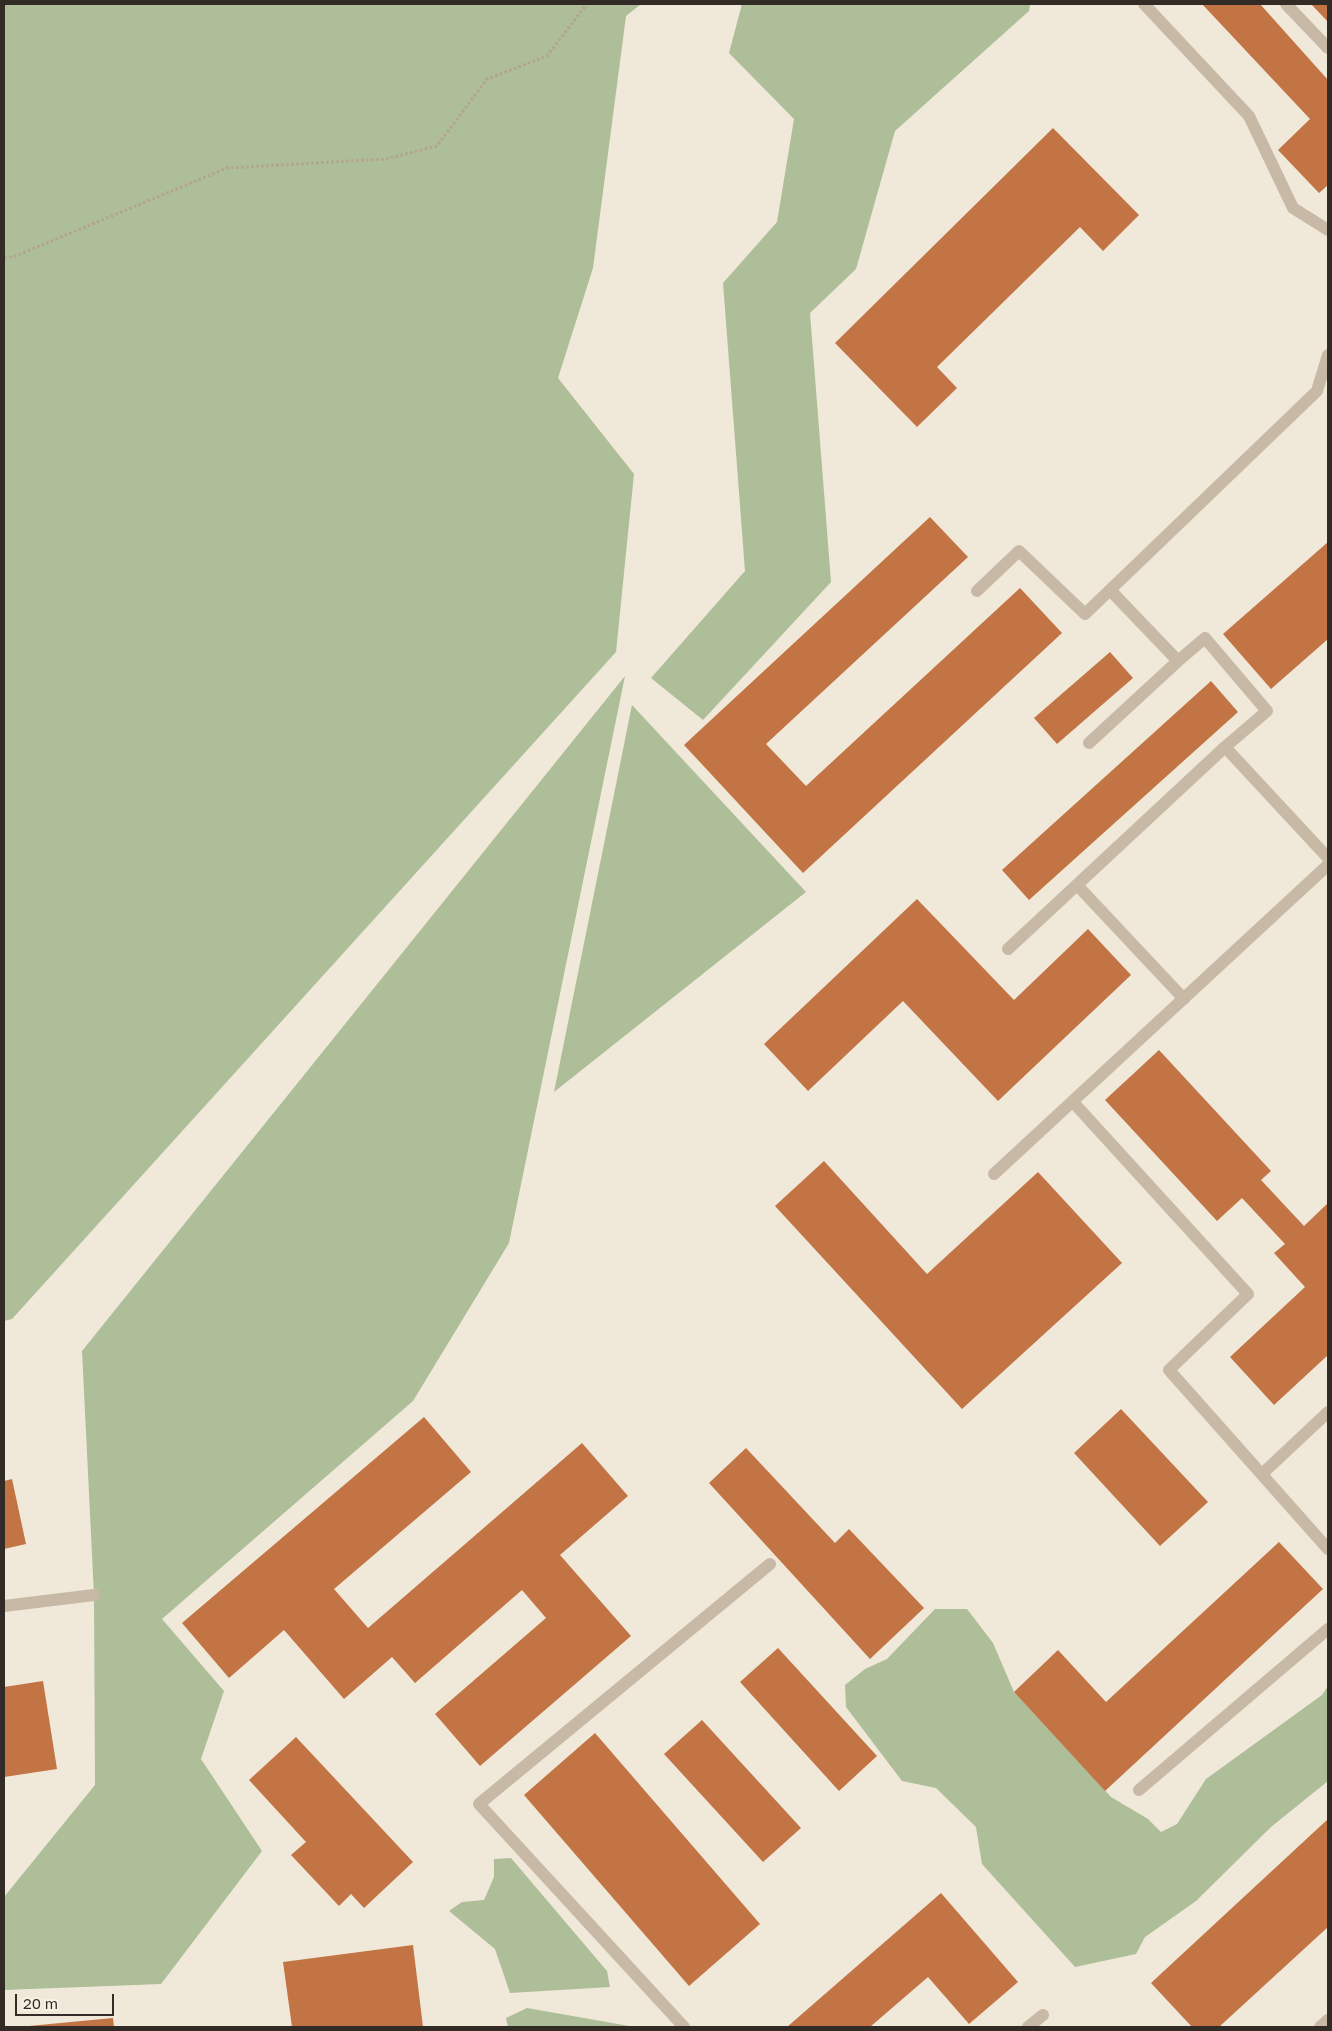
<!DOCTYPE html>
<html>
<head>
<meta charset="utf-8">
<style>
	body { margin:0 }
	#map { position:relative; width:1332px; height:2031px; overflow:hidden; background:#f0e8d8; font-family:"Golos Text",sans-serif }
	canvas { display:block }
	.frame { position:absolute; inset:0; border:5px solid #332c26; pointer-events:none }
	.scale { position:absolute; left:15px; top:1994px; width:99px; height:22px; box-sizing:border-box; border:2px solid #332c26; border-top:0; padding-left:6px; font-size:15px; line-height:18px; white-space:nowrap; color:#332c26; -webkit-text-stroke:4px #f8f1e4; paint-order:stroke }
</style>
</head>
<body>
<div id="map">
<canvas width="1332" height="2031"></canvas>
<div class="frame"></div>
<div class="scale">20 m</div>
</div>
<script>
const ctx = document.querySelector('canvas').getContext('2d');
ctx.lineJoin = 'round';
function fillPath(path, color) {
  ctx.fillStyle = color;
  ctx.fill(path, 'evenodd');
}
function poly(rows) {
  const path = new Path2D();
  for (const r of rows) {
    path.moveTo(r[0], r[1]);
    for (let i = 2; i < r.length; i += 2) path.lineTo(r[i], r[i + 1]);
  }
  return path;
}
function strokePath(path, color, width, dash) {
  ctx.strokeStyle = color;
  ctx.lineWidth = width;
  ctx.lineCap = dash ? 'butt' : 'round';
  ctx.setLineDash(dash || []);
  ctx.stroke(path);
}
fillPath(poly([
	[4,4,641,4,626,16,593,268,558,378,634,474,616,652,12,1319,4,1321],
	[742,4,1030,4,1029,11,895,131,856,269,810,313,831,582,703,720,651,678,745,571,723,283,777,222,794,119,729,53],
	[625,676,509,1243,413,1401,162,1619,224,1691,201,1759,262,1851,161,1984,4,1990,4,1897,95,1785,94,1595,82,1351],
	[632,705,806,892,554,1092],
	[935,1609,967,1609,993,1643,1014,1692,1111,1797,1148,1819,1161,1832,1177,1824,1206,1779,1322,1695,1328,1686,1328,1781,1271,1827,1196,1901,1145,1937,1136,1954,1075,1967,982,1864,976,1827,936,1788,902,1781,846,1707,845,1685,865,1669,887,1659],
	[511,1858,607,1971,610,1987,510,1993,495,1949,449,1911,462,1902,484,1900,494,1877,494,1859],
	[527,2008,635,2027,508,2027,506,2018]
]), '#adbe99');
fillPath(poly([
	[1202,4,1260,4,1328,80,1328,185,1319,193,1278,150,1310,119],
	[1311,4,1328,4,1328,22],
	[1053,128,1139,215,1103,251,1080,227,937,367,957,388,917,427,835,343],
	[930,517,968,557,766,744,806,786,1020,588,1062,633,803,873,684,745],
	[1328,542,1328,639,1271,689,1223,634],
	[1110,652,1133,678,1057,744,1034,718],
	[1211,681,1238,712,1029,900,1002,870],
	[917,899,1014,1000,1088,929,1131,975,998,1101,903,1001,808,1091,764,1044],
	[1159,1050,1271,1171,1261,1180,1304,1226,1328,1203,1328,1355,1274,1405,1230,1357,1305,1287,1274,1253,1285,1244,1242,1198,1217,1221,1105,1100],
	[824,1161,927,1274,1038,1172,1122,1263,962,1409,775,1206],
	[1121,1409,1208,1502,1160,1546,1074,1453],
	[424,1417,471,1472,334,1589,368,1628,582,1443,628,1496,560,1555,631,1636,480,1766,435,1714,546,1618,522,1590,415,1683,392,1657,344,1699,284,1630,229,1678,182,1623],
	[746,1448,835,1543,849,1529,924,1608,870,1659,709,1483],
	[12,1479,26,1544,4,1549,4,1481],
	[1279,1542,1323,1589,1105,1791,1014,1692,1058,1650,1106,1702],
	[778,1648,877,1756,839,1791,740,1682],
	[43,1681,57,1769,4,1777,4,1687],
	[702,1720,801,1828,763,1862,664,1754],
	[595,1733,760,1924,689,1986,524,1795],
	[296,1737,413,1862,364,1908,351,1894,339,1906,291,1855,306,1842,249,1780],
	[1328,1819,1328,1927,1219,2027,1192,2027,1151,1983],
	[941,1893,1018,1982,969,2024,928,1977,870,2027,787,2027],
	[413,1945,423,2027,292,2027,283,1962],
	[113,2018,114,2027,29,2027,29,2026]
]), '#c27444');
strokePath(poly([
	[4,257,13,257,227,168,386,159,437,146,487,79,547,56,587,4]
]), '#b3a38f', 3, [2.5, 2.5]);
strokePath(poly([
	[1144,4,1249,116,1293,208,1328,230],
	[1286,4,1328,48],
	[1110,590,1178,661,1205,638,1267,711,1225,747,1328,858],
	[977,591,1019,551,1085,614,1317,391,1328,355],
	[1089,743,1178,661],
	[1077,885,1184,999],
	[1008,949,1225,747],
	[1073,1102,1248,1294,1169,1370,1328,1549],
	[994,1174,1328,865],
	[1262,1474,1328,1412],
	[1139,1790,1328,1629],
	[684,2027,479,1804,770,1564],
	[1028,2027,1043,2015],
	[1320,2027,1328,2020]
]), '#c7b9a5', 12);
strokePath(poly([
	[4,1606,94,1595]
]), '#c7b9a5', 12);
</script>
</body>
</html>
